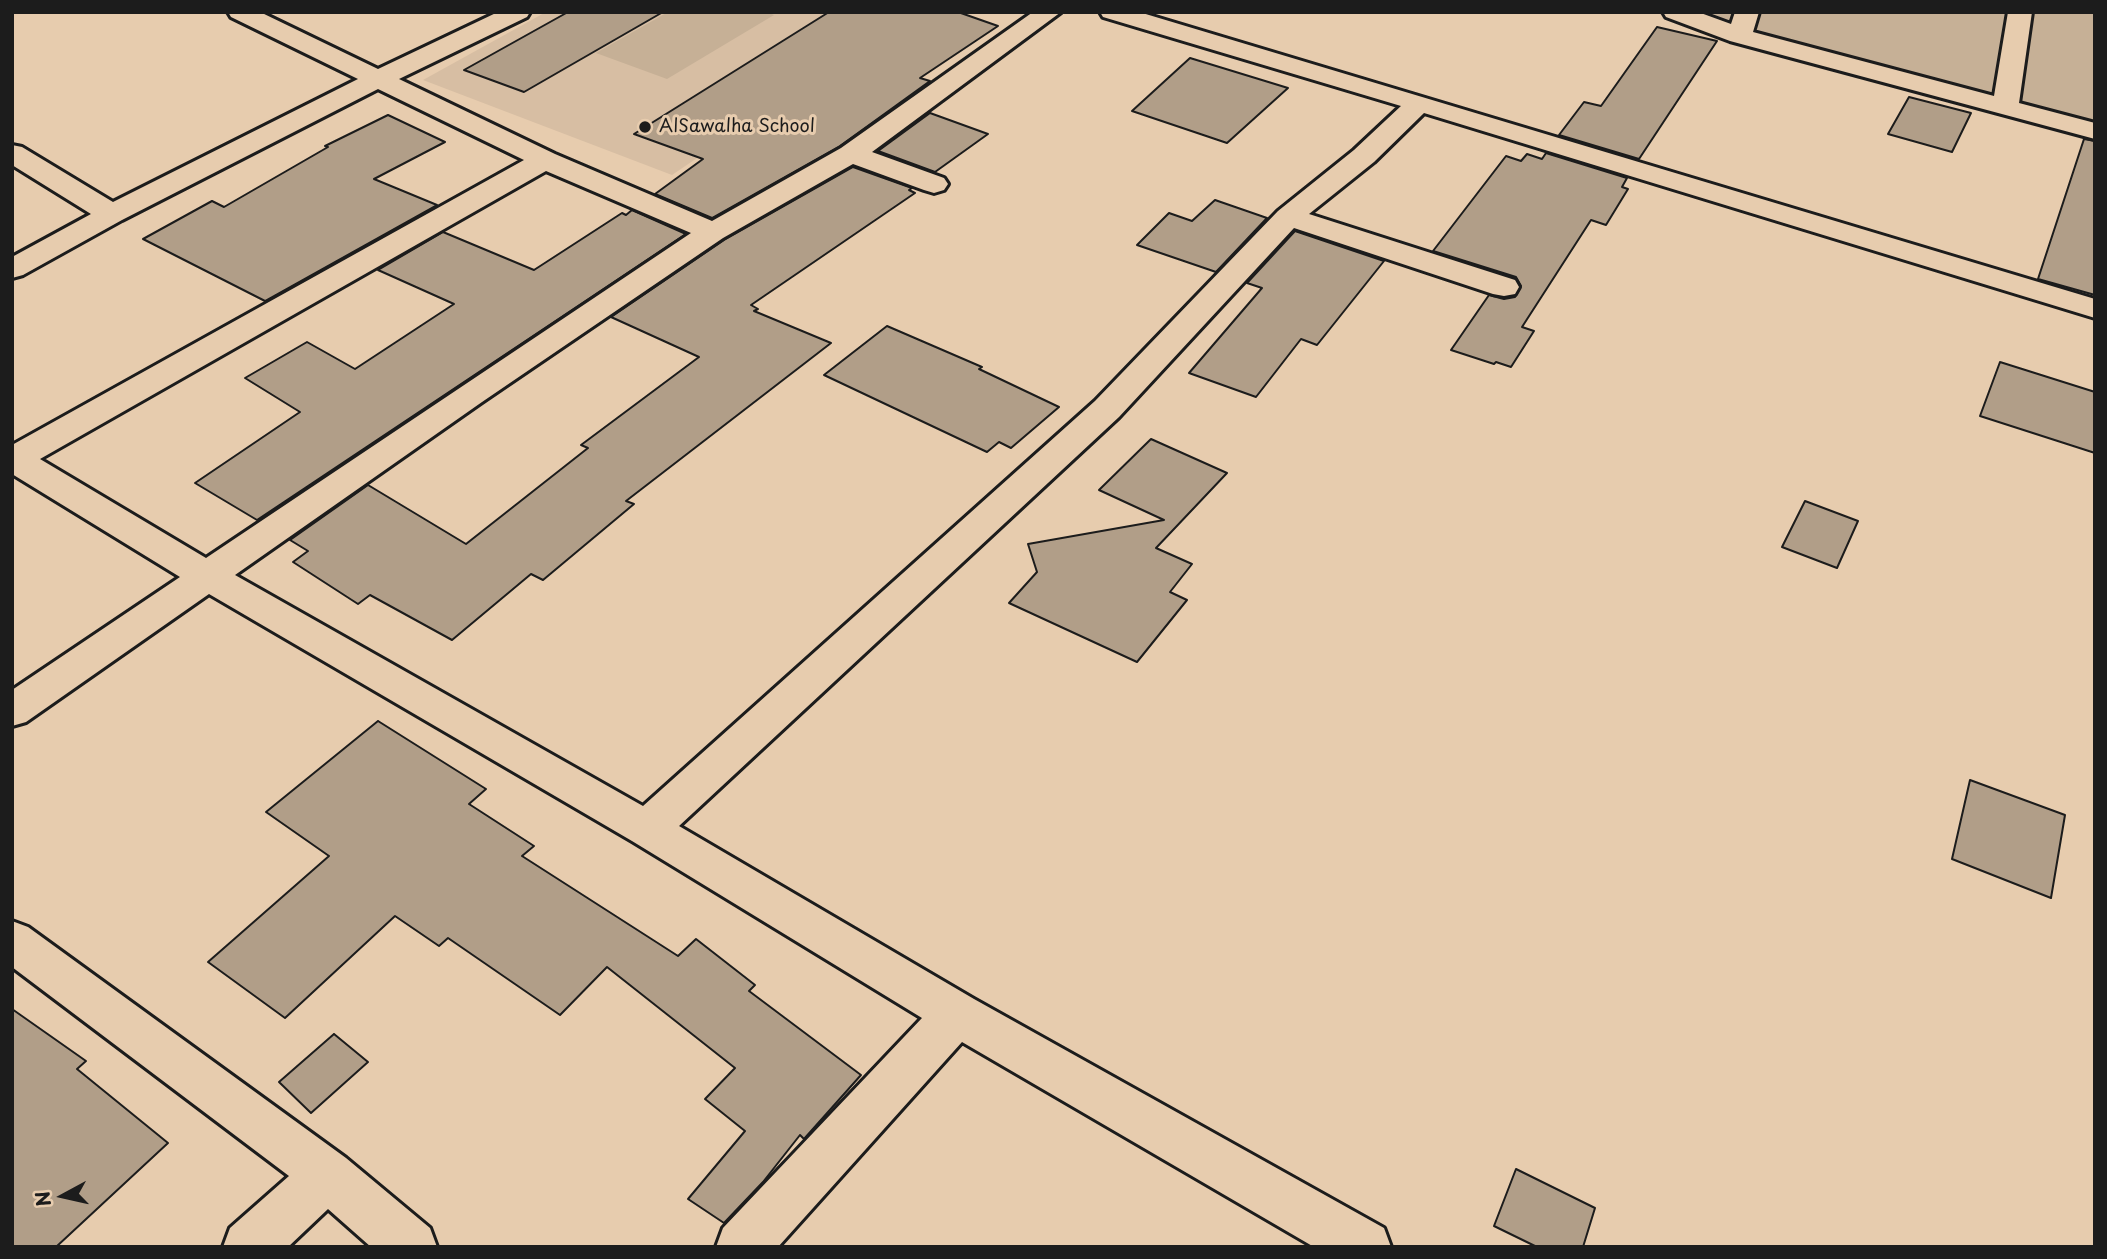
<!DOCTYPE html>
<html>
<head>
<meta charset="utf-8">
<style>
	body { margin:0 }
	#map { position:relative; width:2107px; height:1259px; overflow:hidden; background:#e7ccae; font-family:"Playpen Sans",sans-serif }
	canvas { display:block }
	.frame { position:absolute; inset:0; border:14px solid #1c1c1c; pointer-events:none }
	.north { position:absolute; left:28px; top:1161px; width:70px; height:70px; -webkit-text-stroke:5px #e7ccae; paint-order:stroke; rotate:262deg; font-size:19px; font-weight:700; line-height:28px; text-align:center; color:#1c1c1c }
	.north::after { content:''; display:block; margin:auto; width:24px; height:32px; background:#1c1c1c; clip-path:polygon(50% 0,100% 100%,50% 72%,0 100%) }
</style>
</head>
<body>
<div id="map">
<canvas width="2107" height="1259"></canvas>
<div class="frame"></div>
<div class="north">N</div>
</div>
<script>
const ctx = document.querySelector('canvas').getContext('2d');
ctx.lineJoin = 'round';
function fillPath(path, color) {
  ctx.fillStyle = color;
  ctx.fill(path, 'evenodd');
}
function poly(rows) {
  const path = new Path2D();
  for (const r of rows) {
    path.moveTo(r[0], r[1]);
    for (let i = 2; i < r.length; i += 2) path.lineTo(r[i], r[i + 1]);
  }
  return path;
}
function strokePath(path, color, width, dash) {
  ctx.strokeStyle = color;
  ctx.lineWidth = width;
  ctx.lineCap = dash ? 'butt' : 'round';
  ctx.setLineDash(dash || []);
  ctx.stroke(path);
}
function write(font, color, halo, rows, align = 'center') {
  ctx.font = font + ' "Playpen Sans",sans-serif';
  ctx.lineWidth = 6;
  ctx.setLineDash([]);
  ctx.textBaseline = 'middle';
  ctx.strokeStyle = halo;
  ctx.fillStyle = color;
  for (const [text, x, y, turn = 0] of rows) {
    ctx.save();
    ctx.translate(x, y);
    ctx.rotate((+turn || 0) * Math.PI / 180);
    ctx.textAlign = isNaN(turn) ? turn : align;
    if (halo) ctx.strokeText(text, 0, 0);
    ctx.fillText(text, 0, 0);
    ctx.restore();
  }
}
fillPath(poly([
	[546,12,913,12,672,175,423,80]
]), '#d7bea3');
fillPath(poly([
	[668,12,767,12,774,15,667,79,596,53],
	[1675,12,2095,12,2095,130]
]), '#c6b096');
const building = poly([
	[568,12,663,12,524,92,464,70,568,12],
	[829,12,958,12,998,26,920,78,930,81,840,146,712,218,655,194,703,159,634,134,829,12],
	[1657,27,1717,41,1639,159,1559,135,1584,102,1601,106,1657,27],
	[1190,58,1288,88,1227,143,1132,111,1190,58],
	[1909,97,1971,113,1952,152,1888,134,1909,97],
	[930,113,988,134,935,172,878,151,930,113],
	[388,115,445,142,374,179,437,205,265,301,143,239,212,201,224,207,328,147,325,146,388,115],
	[2084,139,2095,141,2095,295,2038,279,2084,139],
	[1546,153,1627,178,1622,187,1628,189,1606,225,1591,220,1522,327,1534,331,1511,367,1496,362,1494,364,1451,350,1489,295,1504,299,1515,297,1521,286,1516,277,1433,251,1506,156,1521,161,1527,154,1542,159,1546,153],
	[853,167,912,188,909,190,915,193,751,305,758,309,754,311,831,343,626,501,634,504,543,580,531,574,452,640,370,595,358,604,293,562,308,551,290,540,368,485,466,544,588,448,581,445,699,357,611,317,724,240,853,167],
	[1215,200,1267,218,1216,272,1137,245,1169,213,1192,221,1215,200],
	[632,210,686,234,257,520,195,483,300,412,245,378,307,342,355,369,454,304,378,270,443,232,534,270,622,213,626,215,632,210],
	[1295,231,1384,261,1317,345,1301,339,1256,397,1189,373,1262,288,1247,283,1295,231],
	[887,326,982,367,979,369,1059,407,1011,448,999,442,987,452,824,375,887,326],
	[2000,362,2095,392,2095,453,1980,416,2000,362],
	[1151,439,1227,473,1156,548,1192,564,1170,592,1187,600,1137,662,1009,603,1037,572,1028,544,1164,520,1099,490,1151,439],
	[1805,501,1858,521,1837,568,1782,547,1805,501],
	[378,721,486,789,469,804,534,846,522,856,678,956,696,939,755,985,749,991,861,1075,804,1139,800,1135,763,1182,724,1223,688,1199,745,1131,705,1099,735,1068,607,967,560,1015,448,938,439,946,395,916,285,1018,208,962,329,856,266,812,378,721],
	[1970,780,2065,815,2051,898,1952,859,1970,780],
	[12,1009,86,1061,77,1069,168,1143,56,1247,12,1247,12,1009],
	[334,1034,368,1062,311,1113,279,1082,334,1034],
	[1516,1169,1595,1208,1583,1247,1537,1247,1494,1226,1516,1169]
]);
fillPath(building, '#b19e88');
strokePath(building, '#1c1c1c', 2);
const minor = poly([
	[228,12,260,12,378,69,498,12,530,12,527,17,399,79,555,154,712,221,841,148,1033,12,1061,12,872,152,944,178,948,184,944,190,934,193,924,190,853,164,723,238,482,402,235,575,643,806,1095,401,1278,211,1354,150,1401,106,1103,17,1100,12,1139,12,2095,299,2095,318,1424,113,1374,162,1309,214,1515,280,1519,287,1515,294,1504,296,1493,294,1294,228,1119,417,679,826,974,999,1384,1228,1391,1247,1314,1247,962,1042,778,1247,716,1247,723,1228,922,1018,632,841,209,594,26,722,12,726,12,690,180,577,12,474,12,445,524,160,378,89,122,220,23,275,12,278,12,257,91,214,12,165,12,145,22,147,113,202,358,79,231,17,228,12],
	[546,171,691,233,206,558,40,459,546,171],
	[1663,12,1698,12,1731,24,1735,12,1759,12,1753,32,1994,96,2008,12,2032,12,2019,103,2095,123,2095,139,1730,41,1666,17,1663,12],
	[12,921,28,927,346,1158,430,1228,437,1247,371,1247,328,1209,288,1247,223,1247,230,1228,289,1176,12,967,12,921]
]);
strokePath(minor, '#1c1c1c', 6);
fillPath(minor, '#e7ccae');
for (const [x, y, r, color] of [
	[645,127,7,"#1c1c1c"]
]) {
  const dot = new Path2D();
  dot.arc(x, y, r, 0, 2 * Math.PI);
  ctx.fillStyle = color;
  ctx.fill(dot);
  strokePath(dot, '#e7ccae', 2.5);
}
write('18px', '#1c1c1c', '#e7ccae', [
	["AlSawalha School",659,127]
], 'left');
</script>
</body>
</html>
